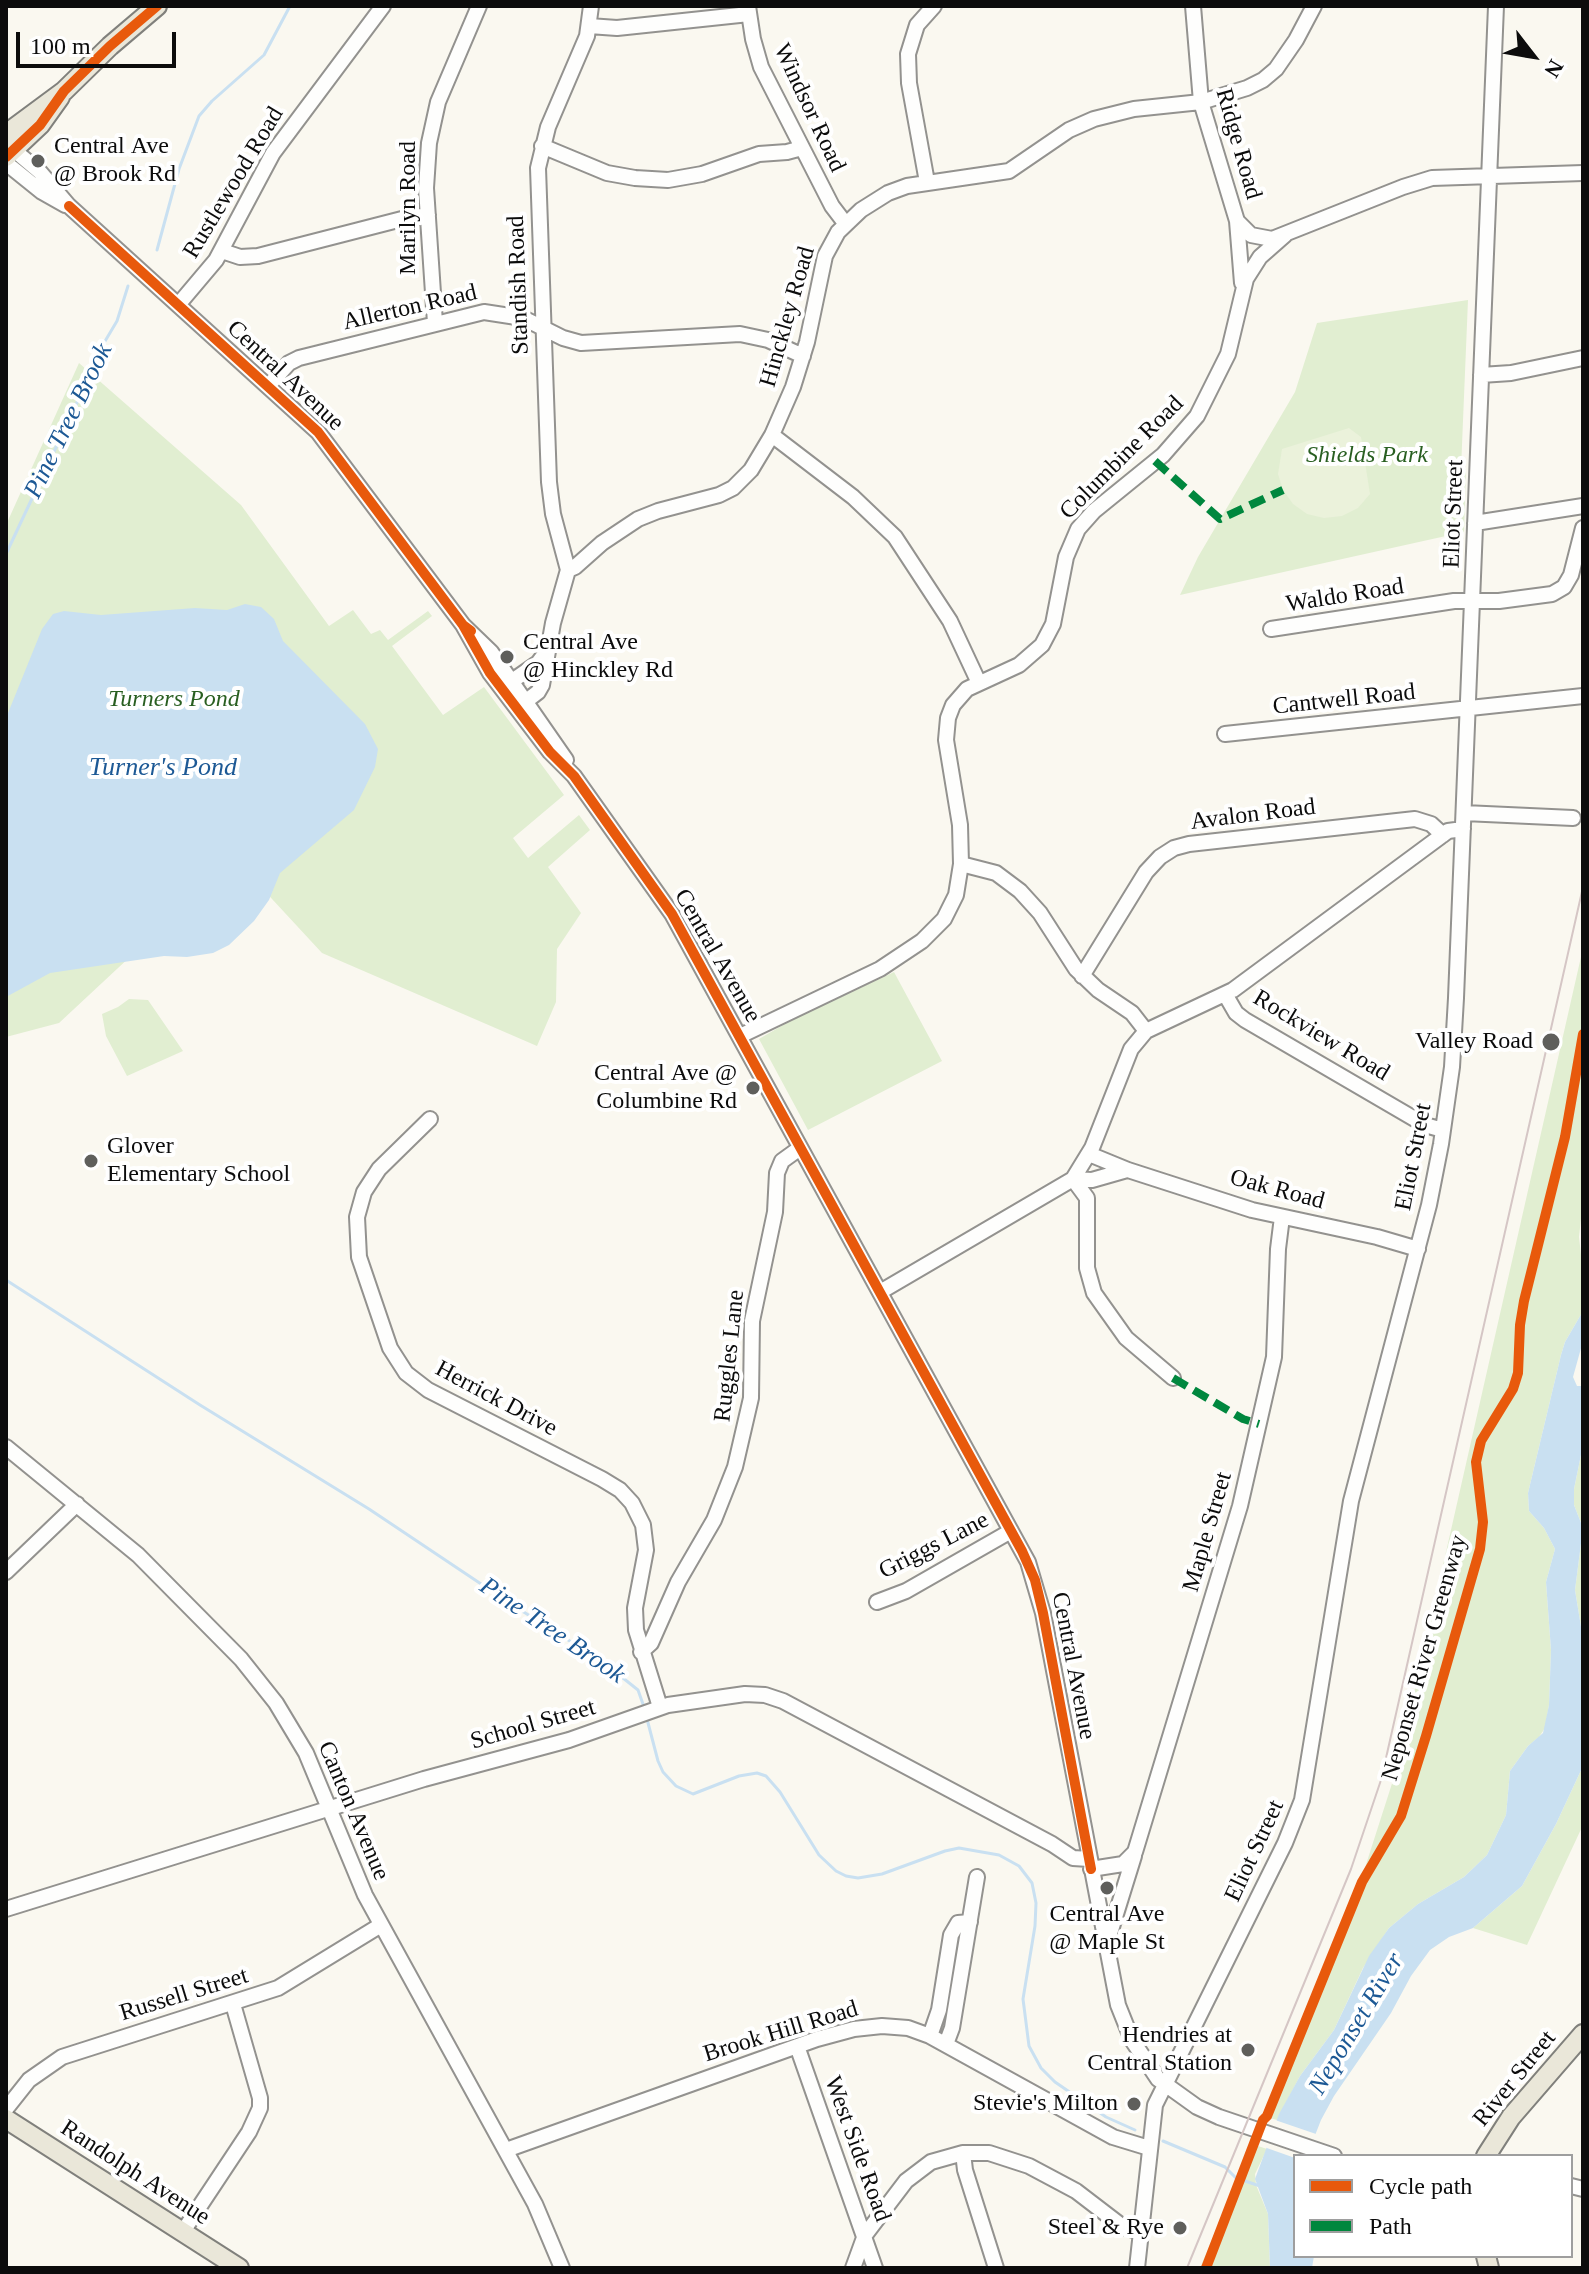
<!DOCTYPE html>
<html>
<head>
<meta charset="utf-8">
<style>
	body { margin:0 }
	#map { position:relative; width:1589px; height:2274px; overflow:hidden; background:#faf8f0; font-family:Georgia,serif }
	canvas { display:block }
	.frame { position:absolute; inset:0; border:8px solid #0c0c0c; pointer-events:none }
	.legend { position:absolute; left:1293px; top:2154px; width:280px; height:104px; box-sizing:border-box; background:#fff; border:2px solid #9e9e9e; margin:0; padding:10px 14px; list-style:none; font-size:24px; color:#0c0c0c }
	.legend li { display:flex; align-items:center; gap:16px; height:40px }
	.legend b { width:40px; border:2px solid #9e9e9e }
	.north { position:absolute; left:1493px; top:16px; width:80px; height:80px; -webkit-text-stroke:6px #fff; paint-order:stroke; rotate:121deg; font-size:22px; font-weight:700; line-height:32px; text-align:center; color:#0c0c0c }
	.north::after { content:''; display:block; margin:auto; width:28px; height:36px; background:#0c0c0c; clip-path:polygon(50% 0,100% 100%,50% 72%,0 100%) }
	.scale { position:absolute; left:16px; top:32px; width:160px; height:36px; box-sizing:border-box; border:4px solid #0c0c0c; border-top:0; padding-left:10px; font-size:24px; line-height:28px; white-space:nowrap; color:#0c0c0c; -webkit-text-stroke:6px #fff; paint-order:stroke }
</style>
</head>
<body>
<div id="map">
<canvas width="1589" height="2274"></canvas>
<div class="frame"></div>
<ul class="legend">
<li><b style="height:10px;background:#e8590c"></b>Cycle path</li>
<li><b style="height:10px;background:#00873e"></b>Path</li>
</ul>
<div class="north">N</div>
<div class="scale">100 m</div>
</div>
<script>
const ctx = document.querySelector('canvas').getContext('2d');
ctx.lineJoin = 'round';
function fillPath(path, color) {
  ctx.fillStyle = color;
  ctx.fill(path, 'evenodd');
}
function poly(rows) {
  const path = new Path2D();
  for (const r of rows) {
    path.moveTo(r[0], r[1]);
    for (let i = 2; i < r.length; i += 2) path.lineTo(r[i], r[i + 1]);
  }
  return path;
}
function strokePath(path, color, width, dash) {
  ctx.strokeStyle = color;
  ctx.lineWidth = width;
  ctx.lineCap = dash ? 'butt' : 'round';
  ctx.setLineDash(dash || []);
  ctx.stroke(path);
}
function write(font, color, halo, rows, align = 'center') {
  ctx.font = font + ' Georgia,serif';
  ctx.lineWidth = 8;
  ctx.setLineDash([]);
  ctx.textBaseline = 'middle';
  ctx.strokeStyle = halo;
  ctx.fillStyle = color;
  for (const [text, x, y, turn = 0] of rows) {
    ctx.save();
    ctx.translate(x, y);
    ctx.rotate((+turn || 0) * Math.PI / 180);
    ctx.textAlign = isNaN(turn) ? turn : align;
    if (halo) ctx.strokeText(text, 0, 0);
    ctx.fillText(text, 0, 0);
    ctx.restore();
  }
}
fillPath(poly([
	[1468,300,1461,469,1466,469,1464,532,1180,595,1198,557,1295,392,1317,323],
	[79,363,241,505,329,626,353,610,371,634,380,630,388,640,428,611,432,616,392,646,443,715,484,687,564,795,513,838,528,858,579,815,590,830,548,867,581,913,557,949,556,1002,537,1046,322,953,235,859,59,1023,6,1037,6,525],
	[1583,948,1583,1200,1579,1237,1583,1273,1583,1311,1565,1342,1561,1355,1528,1493,1529,1511,1544,1528,1555,1549,1546,1582,1551,1650,1549,1705,1545,1728,1539,1737,1528,1746,1510,1771,1506,1815,1487,1855,1464,1877,1418,1904,1389,1928,1363,1968,1334,2030,1300,2076,1277,2120,1263,2116,1361,1880,1397,1768],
	[894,972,942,1061,808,1130,759,1039,790,1021],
	[129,999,148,1000,183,1051,127,1076,106,1036,102,1014,118,1007],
	[1583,1445,1583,1639,1575,1590,1583,1528,1574,1505,1574,1489],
	[1583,1766,1583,1825,1527,1945,1473,1928,1522,1886,1556,1824],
	[1252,2144,1267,2149,1255,2174,1256,2185,1268,2214,1270,2268,1200,2268]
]), '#e1eed1');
fillPath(poly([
	[1349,428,1361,437,1370,494,1358,508,1342,516,1324,518,1307,514,1293,504,1283,490,1278,474,1282,449]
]), '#ebf2db');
fillPath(poly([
	[245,604,261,607,274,619,283,641,365,724,378,749,375,767,354,810,280,873,269,900,254,921,229,945,213,953,187,957,164,956,50,973,6,997,6,718,42,629,53,614,64,611,101,615,195,608,227,610],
	[1583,1311,1583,1341,1573,1377,1577,1386,1583,1386,1583,1445,1574,1489,1574,1505,1583,1528,1575,1590,1583,1639,1583,1766,1556,1824,1522,1886,1473,1928,1449,1937,1430,1950,1411,1976,1391,2013,1334,2096,1321,2120,1307,2156,1295,2156,1295,2256,1314,2256,1312,2268,1270,2268,1268,2214,1255,2179,1279,2114,1300,2076,1334,2030,1369,1956,1389,1928,1418,1904,1464,1877,1487,1855,1506,1815,1510,1771,1528,1746,1543,1733,1549,1705,1551,1650,1546,1582,1555,1549,1544,1528,1529,1511,1528,1493,1561,1355,1565,1342]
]), '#c9e0f1');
fillPath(poly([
	[1275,2120,1319,2135,1310,2156,1295,2158,1264,2147]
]), '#faf8f0');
strokePath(poly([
	[157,250,179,169,199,116,212,101,264,55,290,6],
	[6,554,88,379,98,353,117,321,128,286],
	[6,1280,200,1405,369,1509,511,1604,603,1662,638,1690,644,1707],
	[647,1719,658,1761,663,1772,676,1786,693,1794,739,1776,757,1773,766,1776,780,1792,819,1855,836,1871,846,1876,858,1878,882,1874,945,1851,959,1848,999,1855,1019,1866,1032,1883,1036,1903,1035,1926,1023,1999,1029,2046,1041,2068,1055,2082,1106,2117,1135,2130],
	[1163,2141,1225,2167,1236,2178,1260,2186]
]), '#c9e0f1', 3);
const minor = poly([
	[748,6,753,39,761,67,832,206,845,223],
	[1193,6,1201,102,1237,221,1242,283],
	[589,26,617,28,749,14],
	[542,146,607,173,635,178,668,180,702,174,759,154,787,152,802,148],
	[14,150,40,172,69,206,318,432,463,625,491,652,566,760],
	[6,163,42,192,65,205],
	[927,182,909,83,908,54,917,25,934,6],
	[1237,221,1251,235,1272,239,1403,187,1432,178,1583,173],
	[222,251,240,257,258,256,402,219,428,215],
	[178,305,216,260,273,153,383,6],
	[435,323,426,188,429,143,438,102,479,6],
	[1481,375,1511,373,1583,358],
	[269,385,289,363,299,358,484,312,523,318,563,338,581,343,740,334,768,340,803,356],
	[772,435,853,497,895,537,950,621,979,683],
	[1475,523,1583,506],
	[568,570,575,567,602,543,638,519,658,511,719,495,733,488,751,470,772,435,793,387,807,342,825,256,838,232,861,210,888,193,907,186,1009,171,1069,130,1094,119,1134,109,1201,102,1247,88,1263,80,1276,69,1296,40,1314,6],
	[463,625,490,673,550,752,574,776,672,914,1028,1562,1043,1613,1118,2005,1132,2040,1158,2079,1197,2107,1219,2117,1334,2156],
	[1271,629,1454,601,1499,601,1552,594,1564,587,1571,575,1583,528],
	[505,686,538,663,547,651],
	[521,705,538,692,542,685,553,623,568,570,553,514,549,482,538,168,548,127,587,36,591,6],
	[1225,734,1583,696],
	[1464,813,1573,818],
	[961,864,996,873,1020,891,1040,913,1076,969,1098,990,1132,1013,1146,1031],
	[1082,976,1146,872,1160,857,1174,848,1189,844,1415,819,1431,824,1443,835],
	[1225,994,1236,1013,1245,1020,1425,1125,1443,1130],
	[740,1036,880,969,922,941,944,919,956,895,961,864,960,825,946,740,948,718,953,705,967,689,1019,665,1042,645,1053,624,1066,557,1078,529,1094,511,1163,455,1197,416,1228,354,1246,279,1260,257,1285,235],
	[430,1119,379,1169,364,1192,357,1217,359,1257,390,1348,406,1373,428,1390,602,1479,620,1490,632,1503,643,1525,646,1550,635,1608,636,1630,660,1707],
	[1089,1154,1128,1170,1252,1210,1377,1237,1418,1249],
	[1073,1179,1087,1198,1087,1268,1094,1293,1126,1338,1173,1378],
	[1073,1179,1092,1180,1127,1170],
	[880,1292,1073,1179,1092,1148,1131,1049,1146,1031,1233,990,1448,831,1463,829],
	[6,1447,138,1555,241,1659,276,1703,306,1753,365,1895,535,2204,562,2268],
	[6,1572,77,1504],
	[877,1602,906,1591,1011,1531],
	[641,1652,651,1643,678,1582,714,1520,735,1467,751,1398,752,1321,775,1212,777,1173,782,1161,800,1148],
	[1091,1869,1123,1864,1135,1852,1240,1506,1274,1357,1278,1249,1282,1217],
	[6,1909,424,1779,569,1740,668,1705,745,1694,765,1695,783,1701,1052,1844,1073,1858,1089,1859],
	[1107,1943,1134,1856],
	[930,2036,939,2010,951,1935,958,1923,970,1922],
	[946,2044,952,2028,977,1877],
	[797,2046,875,2268],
	[6,2109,29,2080,62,2057,278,1988,381,1925],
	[506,2150,817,2039,854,2029,882,2026,908,2028,930,2036,1113,2137,1149,2148],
	[963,2153,965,2170,996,2268],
	[1571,2186,1583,2189],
	[182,2233,249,2132,260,2108,260,2098,233,2004],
	[853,2268,865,2235,906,2181,931,2162,963,2153,989,2153,1029,2166,1076,2191,1123,2227,1141,2232],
	[1137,2268,1155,2105,1285,1843,1302,1800,1351,1501,1429,1205,1441,1144,1452,1067,1456,998,1496,6]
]);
const major = poly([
	[6,134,64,91,110,46,157,6],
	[6,157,40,125,60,97],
	[6,2119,239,2268],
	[1486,2156,1511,2117,1583,2034],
	[1486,2256,1489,2268]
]);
strokePath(minor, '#93928f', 18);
strokePath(major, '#80807c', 22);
strokePath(minor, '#fefefd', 14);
strokePath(major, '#eae7d9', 18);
strokePath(poly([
	[1187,2268,1351,1869,1381,1780,1583,887]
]), '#d5c6c5', 2);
strokePath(poly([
	[1155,461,1220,519,1283,490],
	[1173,1378,1243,1419,1259,1424]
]), '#00873e', 8, [16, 8]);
strokePath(poly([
	[6,157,40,125,64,91,110,46,157,6],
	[69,206,318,432,463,625,471,631],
	[463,625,490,673,550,752,574,776,672,914,1022,1551,1035,1580,1043,1613,1091,1869],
	[1206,2268,1263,2120,1267,2116,1362,1882,1401,1816,1426,1736,1480,1549,1483,1522,1476,1462,1481,1441,1513,1389,1518,1373,1520,1325,1524,1301,1565,1137,1583,1034]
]), '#e8590c', 10);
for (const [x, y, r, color] of [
	[38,161,8,"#5f5f5c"],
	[507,657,8,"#5f5f5c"],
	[1551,1042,10,"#5f5f5c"],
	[753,1088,8,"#5f5f5c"],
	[91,1161,8,"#5f5f5c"],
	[1107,1888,8,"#5f5f5c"],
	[1248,2050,8,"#5f5f5c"],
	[1134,2104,8,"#5f5f5c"],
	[1180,2228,8,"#5f5f5c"]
]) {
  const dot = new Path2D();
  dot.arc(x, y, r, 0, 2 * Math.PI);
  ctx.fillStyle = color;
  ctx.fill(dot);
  strokePath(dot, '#fff', 3);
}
write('24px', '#0c0c0c', '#fff', [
	["Windsor Road",809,108,65],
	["Ridge Road",1238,144,74],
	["Rustlewood Road",234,183,-59],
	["Marilyn Road",409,208,-90],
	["Standish Road",519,285,-92],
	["Allerton Road",410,308,-13],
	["Hinckley Road",788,317,-74],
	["Central Avenue",285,376,43],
	["Columbine Road",1122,458,-45],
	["Eliot Street",1454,514,-88],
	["Waldo Road",1345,596,-9],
	["Cantwell Road",1344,700,-6],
	["Avalon Road",1253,815,-7],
	["Central Avenue",717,956,60],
	["Rockview Road",1321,1036,31],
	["Eliot Street",1414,1157,-79],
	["Oak Road",1277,1190,15],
	["Ruggles Lane",730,1356,-84],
	["Herrick Drive",496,1399,28],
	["Maple Street",1208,1532,-74],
	["Griggs Lane",934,1546,-27],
	["Neponset River Greenway",1425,1658,-74],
	["Central Avenue",1073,1666,79],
	["School Street",533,1725,-16],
	["Canton Avenue",353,1811,67],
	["Eliot Street",1255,1851,-65],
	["Russell Street",184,1995,-17],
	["Brook Hill Road",781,2032,-17],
	["River Street",1515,2079,-51],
	["West Side Road",857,2149,70],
	["Randolph Avenue",135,2173,33]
]);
write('24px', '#0c0c0c', '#fff', [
	["Central Ave",54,147,"left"],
	["@ Brook Rd",54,175,"left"],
	["Central Ave",523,643,"left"],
	["@ Hinckley Rd",523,671,"left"],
	["Valley Road",1533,1042],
	["Central Ave @",737,1074],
	["Columbine Rd",737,1102],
	["Glover",107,1147,"left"],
	["Elementary School",107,1175,"left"],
	["Central Ave",1107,1915,"center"],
	["@ Maple St",1107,1943,"center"],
	["Hendries at",1232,2036],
	["Central Station",1232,2064],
	["Stevie's Milton",1118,2104],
	["Steel & Rye",1164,2228]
], 'right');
write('italic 24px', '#295f21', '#fff', [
	["Shields Park",1367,456],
	["Turners Pond",174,700]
]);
write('italic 26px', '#1d5995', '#fff', [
	["Pine Tree Brook",69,421,-64],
	["Turner's Pond",163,768],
	["Pine Tree Brook",552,1631,34],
	["Neponset River",1357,2024,-59]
]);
</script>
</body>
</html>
